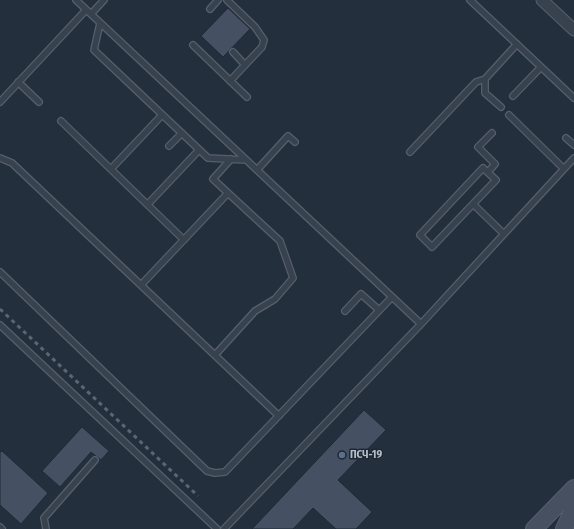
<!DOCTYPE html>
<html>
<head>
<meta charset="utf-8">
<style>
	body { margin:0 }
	canvas { display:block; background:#242f3e }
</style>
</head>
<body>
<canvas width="574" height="529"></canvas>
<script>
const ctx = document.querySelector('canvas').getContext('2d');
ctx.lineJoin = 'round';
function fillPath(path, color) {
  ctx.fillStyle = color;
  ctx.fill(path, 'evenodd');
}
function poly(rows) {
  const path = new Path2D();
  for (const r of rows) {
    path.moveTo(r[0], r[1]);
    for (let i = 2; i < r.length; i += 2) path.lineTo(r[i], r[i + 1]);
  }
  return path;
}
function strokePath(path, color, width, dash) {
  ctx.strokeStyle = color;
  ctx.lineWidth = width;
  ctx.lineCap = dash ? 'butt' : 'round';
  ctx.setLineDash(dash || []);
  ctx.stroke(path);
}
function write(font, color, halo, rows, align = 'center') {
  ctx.font = font + ' "Fira Sans Condensed",sans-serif';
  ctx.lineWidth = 3;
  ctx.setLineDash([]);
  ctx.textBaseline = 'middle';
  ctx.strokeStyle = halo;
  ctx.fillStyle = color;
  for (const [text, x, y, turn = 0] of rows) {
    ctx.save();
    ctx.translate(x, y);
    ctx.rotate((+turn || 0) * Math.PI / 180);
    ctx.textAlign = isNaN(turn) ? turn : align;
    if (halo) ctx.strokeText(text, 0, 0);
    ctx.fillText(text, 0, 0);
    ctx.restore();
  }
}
const building = poly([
	[228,8,250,29,223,57,201,36,228,8],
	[364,410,386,430,338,480,372,512,356,529,336,529,313,508,293,529,252,529,364,410],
	[82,427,109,451,101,460,91,452,60,487,42,471,82,427],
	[2,451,48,493,21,524,0,505,0,452,2,451]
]);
fillPath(building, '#455162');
strokePath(building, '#1f2835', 1);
const lane = poly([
	[76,0,421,324],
	[227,0,255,27,264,40,262,47,230,81],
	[470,0,574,98],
	[210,9,218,0],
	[91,14,104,0],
	[100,23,94,50,208,158,246,160],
	[193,45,247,97],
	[233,52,245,65],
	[485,79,485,93,501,107],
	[18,82,39,102],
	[513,96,541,67],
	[0,102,86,10],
	[509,115,564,169],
	[61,121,184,240],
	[566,138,574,145],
	[169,146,182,133],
	[410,152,476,82,485,79,517,44],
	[0,158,12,163,279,416],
	[111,169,162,115],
	[257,170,288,136,295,142],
	[488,172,495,164,478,147,492,133],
	[228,193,213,179,231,159],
	[148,204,199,150],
	[473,204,432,247,420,235,483,168,496,180,473,204,504,234],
	[0,272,207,471,215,473,225,472,392,297],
	[141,285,228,193,280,241,293,278,275,299,255,311,215,355],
	[345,311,361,294,379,310],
	[0,325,217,529],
	[0,527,2,529],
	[46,529,44,518,95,460],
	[224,529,421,324,574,158]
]);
const street = poly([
	[542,0,574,30]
]);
const secondary = poly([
	[534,529,574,488],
	[564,529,574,508]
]);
strokePath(lane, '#565f6c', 8);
strokePath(street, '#565f6c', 13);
strokePath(secondary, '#565f6c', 18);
strokePath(lane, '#38414e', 5.5);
strokePath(street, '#38414e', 11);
strokePath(secondary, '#465061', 16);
strokePath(poly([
	[0,309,198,496]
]), '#5a6575', 3, [4, 4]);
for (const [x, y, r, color] of [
	[342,455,4,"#5c6f8a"]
]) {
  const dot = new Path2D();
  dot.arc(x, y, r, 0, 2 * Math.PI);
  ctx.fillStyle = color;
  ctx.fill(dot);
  strokePath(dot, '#1d2633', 1.5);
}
write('bold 11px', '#b4bcc9', '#1d2633', [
	["ПСЧ-19",350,455]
], 'left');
</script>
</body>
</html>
